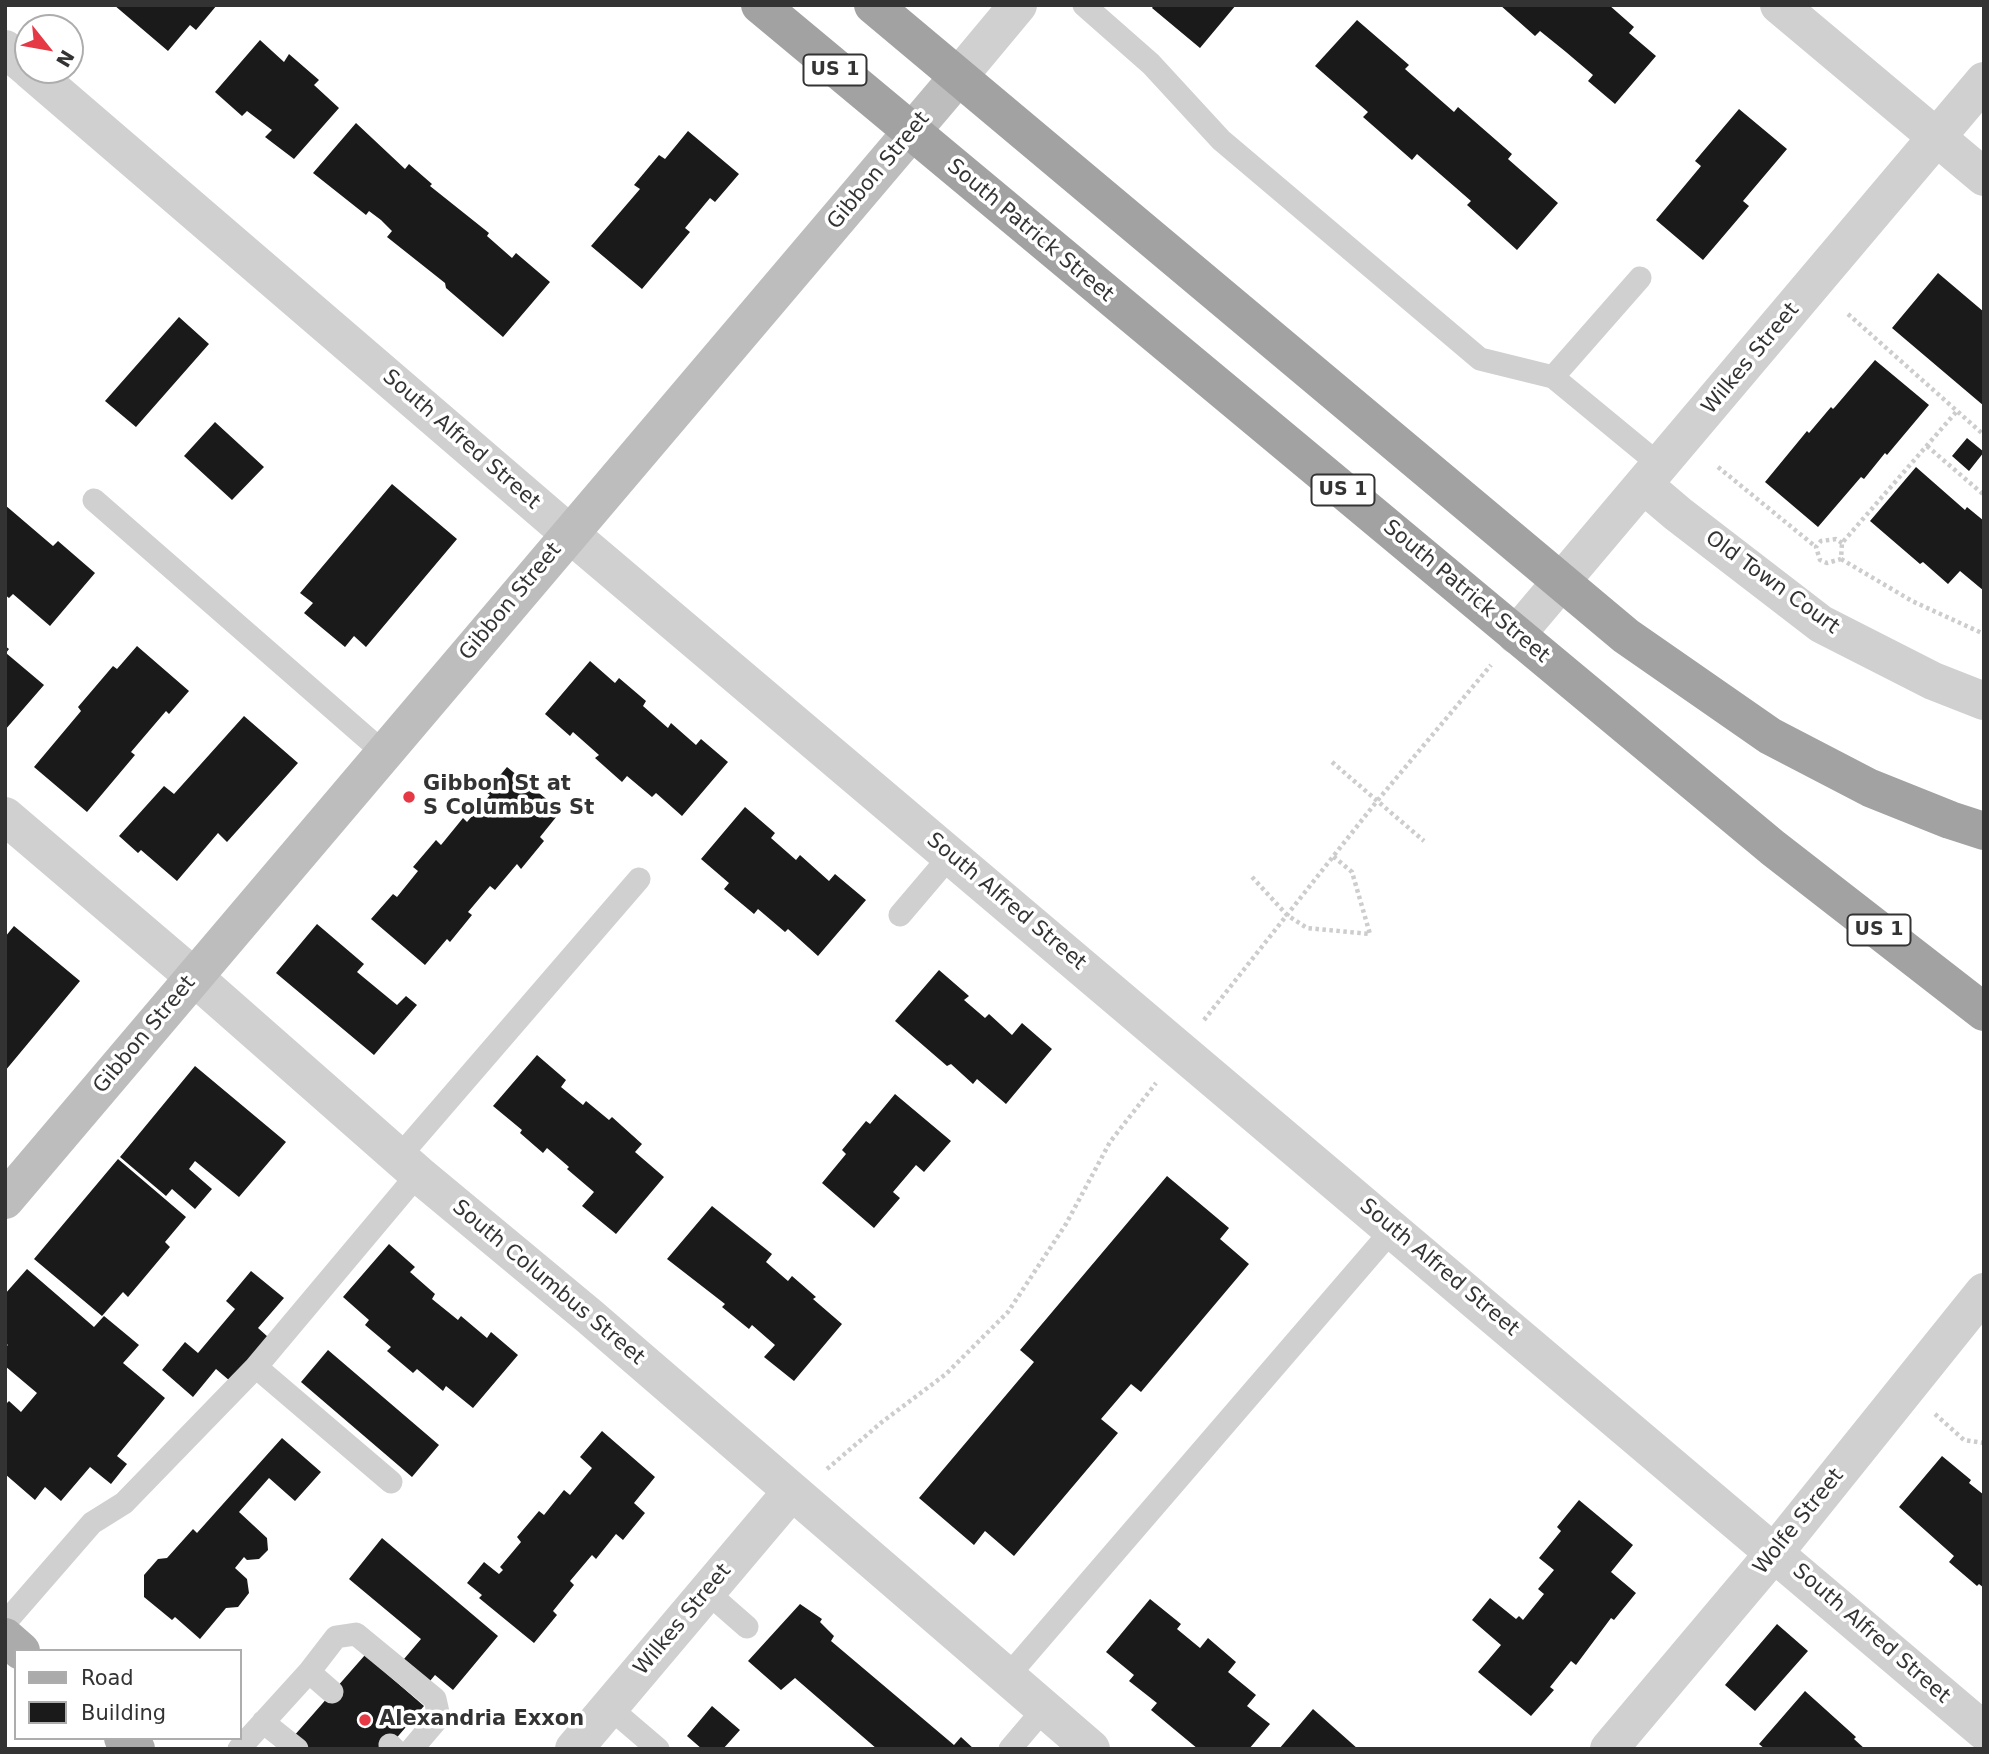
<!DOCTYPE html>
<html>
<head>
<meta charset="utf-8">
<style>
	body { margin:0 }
	#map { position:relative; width:1989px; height:1754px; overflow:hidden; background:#fff; font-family:"DejaVu Sans",sans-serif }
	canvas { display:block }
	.frame { position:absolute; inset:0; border:7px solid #333; pointer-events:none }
	.legend { position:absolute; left:14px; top:1649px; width:228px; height:91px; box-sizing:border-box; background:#fff; border:2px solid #adadad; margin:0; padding:9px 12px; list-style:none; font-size:21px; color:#333 }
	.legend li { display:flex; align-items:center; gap:14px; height:35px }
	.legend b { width:35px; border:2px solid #adadad }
	.north { position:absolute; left:14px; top:14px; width:70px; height:70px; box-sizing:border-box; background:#fff; border:2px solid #adadad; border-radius:50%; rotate:121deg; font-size:19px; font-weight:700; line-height:28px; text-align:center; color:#333 }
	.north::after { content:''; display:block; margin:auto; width:24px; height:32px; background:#e63946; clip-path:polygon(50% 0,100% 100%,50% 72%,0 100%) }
</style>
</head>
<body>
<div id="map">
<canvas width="1989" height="1754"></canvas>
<div class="frame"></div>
<ul class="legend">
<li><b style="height:9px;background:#ababab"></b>Road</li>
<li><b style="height:19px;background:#1a1a1a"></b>Building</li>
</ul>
<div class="north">N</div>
</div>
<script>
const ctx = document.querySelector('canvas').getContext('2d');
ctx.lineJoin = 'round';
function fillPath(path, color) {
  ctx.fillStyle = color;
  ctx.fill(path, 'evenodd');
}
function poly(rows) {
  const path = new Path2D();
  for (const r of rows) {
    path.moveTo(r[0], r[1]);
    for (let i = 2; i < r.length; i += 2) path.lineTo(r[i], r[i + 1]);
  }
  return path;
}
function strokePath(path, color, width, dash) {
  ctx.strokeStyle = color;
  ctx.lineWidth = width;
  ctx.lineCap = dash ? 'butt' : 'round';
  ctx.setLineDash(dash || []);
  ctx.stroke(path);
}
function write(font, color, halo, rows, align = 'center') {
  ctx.font = font + ' "DejaVu Sans",sans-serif';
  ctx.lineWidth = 7;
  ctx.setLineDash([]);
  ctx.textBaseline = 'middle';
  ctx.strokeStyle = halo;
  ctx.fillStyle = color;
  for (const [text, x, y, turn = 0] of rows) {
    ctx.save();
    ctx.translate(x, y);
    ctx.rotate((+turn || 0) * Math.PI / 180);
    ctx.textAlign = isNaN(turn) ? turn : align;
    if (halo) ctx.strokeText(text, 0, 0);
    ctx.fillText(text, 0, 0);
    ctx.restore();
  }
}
fillPath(poly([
	[114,5,217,5,196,30,190,25,168,51],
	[1154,5,1236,5,1200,48,1152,8],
	[1500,5,1609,5,1634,27,1629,33,1656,56,1615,104,1588,81,1593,75,1566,52,1540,31,1535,36],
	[1357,20,1409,65,1405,69,1454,112,1458,107,1512,154,1508,159,1558,203,1517,250,1467,205,1471,201,1417,154,1412,160,1363,117,1368,112,1315,66],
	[260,40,284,62,289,54,319,80,314,85,339,108,294,159,265,137,272,130,247,111,242,116,215,92],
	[1739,109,1787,149,1743,201,1749,206,1703,260,1656,220,1701,166,1695,161],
	[356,123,405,169,409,164,432,184,430,186,489,233,487,236,512,258,516,253,550,282,503,337,446,288,445,283,387,237,392,231,381,220,369,211,366,215,313,173],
	[688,131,739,174,715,202,710,198,685,228,690,232,642,289,591,246,640,189,634,185,659,155,665,159],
	[1938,273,1984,312,1984,406,1892,328],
	[179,317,209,344,136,427,105,401],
	[1875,360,1929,405,1887,455,1885,453,1864,479,1861,477,1818,527,1765,482,1807,431,1809,433,1831,407,1833,409,1835,407],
	[215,422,264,467,232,500,184,456],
	[1967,438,1984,452,1969,471,1952,456],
	[1916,467,1965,510,1967,507,1984,521,1984,591,1960,571,1948,584,1923,562,1920,564,1870,521],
	[392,484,457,539,366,647,354,636,345,647,304,613,313,603,300,593],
	[5,505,53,546,58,541,95,573,50,626,13,594,9,598,5,595],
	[5,646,9,649,6,653,44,685,5,730],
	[137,646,189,691,169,714,166,711,131,752,135,755,87,812,34,767,81,711,78,707,113,666,117,669],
	[590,661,615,683,619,678,646,701,643,706,668,728,671,723,696,745,701,739,728,762,682,816,656,793,652,797,627,776,622,782,595,758,599,755,573,732,570,736,545,714],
	[244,716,298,763,227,842,218,833,177,881,141,850,138,853,119,836,164,786,174,794],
	[507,767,561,811,540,837,544,841,521,869,517,864,495,890,490,886,468,912,472,915,450,942,447,939,425,965,371,919,393,894,397,897,418,871,413,867,436,840,441,845,463,818,467,822,490,795,486,792],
	[745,807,775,833,771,838,796,860,800,855,829,881,835,874,866,900,818,956,788,929,785,932,758,909,754,914,724,889,729,883,701,859],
	[317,924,364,964,357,972,397,1005,406,996,417,1005,374,1055,276,973],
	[14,926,80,981,5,1071,5,937],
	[939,970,969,996,964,1000,985,1018,989,1014,1012,1035,1022,1023,1052,1049,1006,1104,977,1079,973,1084,951,1064,947,1066,895,1021],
	[537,1055,566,1080,561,1087,583,1105,586,1101,609,1120,612,1117,642,1144,635,1152,664,1177,616,1234,582,1206,594,1192,567,1169,569,1167,547,1148,543,1153,520,1133,522,1130,493,1106],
	[195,1066,286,1142,239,1197,195,1161,189,1169,212,1189,195,1209,172,1189,166,1196,120,1157],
	[895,1094,951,1141,924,1172,916,1165,893,1192,900,1198,874,1228,822,1183,846,1154,842,1150,866,1121,870,1124],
	[118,1159,186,1217,165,1242,170,1247,128,1297,123,1292,102,1316,34,1259],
	[1167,1176,1229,1228,1220,1239,1249,1264,1141,1392,1131,1384,1101,1419,1118,1433,1014,1556,985,1531,974,1545,919,1498,1034,1362,1020,1350],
	[712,1206,772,1254,766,1262,788,1281,792,1276,816,1297,813,1299,842,1324,794,1381,764,1357,775,1345,752,1325,749,1329,722,1307,725,1304,667,1259],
	[389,1244,415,1267,410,1272,435,1294,432,1299,458,1320,461,1316,487,1338,491,1332,518,1355,473,1408,446,1386,443,1391,417,1369,413,1373,387,1351,391,1347,365,1325,369,1320,343,1297],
	[27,1269,94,1327,104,1316,139,1345,123,1363,165,1398,117,1456,127,1464,111,1484,90,1467,61,1501,45,1487,35,1500,5,1474,5,1405,9,1401,21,1412,37,1393,5,1366,5,1347,8,1345,5,1343,5,1294],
	[251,1271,284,1298,258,1328,268,1337,230,1381,216,1369,193,1397,162,1370,185,1342,198,1353,235,1309,226,1301],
	[328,1350,439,1445,412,1477,301,1382],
	[602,1431,655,1477,634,1503,645,1513,623,1540,616,1534,596,1559,592,1555,570,1581,574,1585,553,1611,557,1615,534,1643,479,1598,482,1595,467,1583,484,1562,499,1574,503,1570,500,1567,521,1542,517,1537,539,1511,544,1515,564,1490,570,1495,592,1468,580,1457],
	[282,1438,321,1472,295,1501,269,1478,239,1512,267,1538,268,1550,259,1559,247,1560,244,1557,235,1568,247,1579,249,1593,238,1607,226,1608,200,1639,175,1617,172,1620,144,1597,144,1575,158,1559,167,1558,193,1529,197,1533],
	[1942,1456,1971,1480,1969,1483,1984,1495,1984,1588,1979,1584,1977,1586,1949,1562,1954,1556,1899,1507],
	[1579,1500,1633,1545,1611,1572,1636,1593,1614,1620,1611,1618,1576,1665,1571,1661,1550,1687,1554,1690,1531,1716,1478,1672,1501,1645,1472,1620,1490,1598,1516,1619,1519,1616,1523,1620,1544,1594,1538,1589,1554,1570,1539,1558,1561,1531,1557,1527],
	[382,1538,498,1636,453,1690,435,1675,430,1681,404,1659,421,1639,349,1579],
	[1150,1599,1181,1624,1177,1629,1200,1648,1208,1638,1236,1662,1228,1672,1256,1695,1247,1706,1270,1724,1249,1749,1198,1749,1151,1710,1157,1703,1129,1681,1134,1675,1106,1652],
	[800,1604,822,1619,820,1622,834,1636,831,1641,954,1745,961,1737,974,1749,877,1749,795,1678,781,1690,748,1661],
	[1777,1624,1808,1651,1755,1711,1725,1685],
	[365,1655,424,1706,387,1749,306,1749,293,1737],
	[1805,1691,1856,1737,1854,1739,1865,1749,1765,1749,1759,1744],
	[712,1706,740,1730,723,1749,702,1749,687,1736],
	[1313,1709,1358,1749,1279,1749]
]), '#1a1a1a');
strokePath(poly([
	[1848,314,1984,435],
	[1927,446,1984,495],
	[1718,467,1816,547],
	[1842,543,1836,539,1821,541,1816,547,1820,560,1827,563,1841,559,1842,543,1957,411],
	[1841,559,1912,601,1984,634],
	[1332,762,1424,841],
	[1252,877,1287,915,1307,928,1370,934,1352,872,1333,856],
	[1204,1020,1377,801,1491,665],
	[1935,1414,1964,1440,1984,1443],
	[827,1469,882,1422,946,1374,1008,1312,1066,1224,1110,1142,1156,1083]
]), '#cdcdcd', 4.5, [3.5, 3.5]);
strokePath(poly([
	[1084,5,1151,64,1221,140,1480,359,1553,377,1661,466],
	[1553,377,1640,278],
	[94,500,384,753],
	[900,915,951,855],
	[399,1157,639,879],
	[391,1482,256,1367,418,1174],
	[707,1592,747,1627],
	[5,1623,92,1523,124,1503,256,1367],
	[309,1672,336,1637,356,1634,435,1699,439,1717,412,1749],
	[1008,1676,1393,1229],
	[610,1708,658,1749],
	[263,1722,297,1749],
	[390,1745,394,1749],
	[239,1749,309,1672,332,1692],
	[1010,1749,1044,1709]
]), '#d0d0d0', 23);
strokePath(poly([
	[1779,5,1984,177],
	[5,49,28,68],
	[30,70,570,534,1984,1731],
	[958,77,1018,5],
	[1645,486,1678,514,1821,624,1933,681,1984,701],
	[1516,635,1984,81],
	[5,816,194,977,418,1174,589,1316,1091,1749],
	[574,1749,792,1491],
	[1609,1749,1775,1552,1984,1292]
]), '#d0d0d0', 38);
strokePath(poly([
	[5,1200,958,77]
]), '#bdbdbd', 38);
strokePath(poly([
	[5,1637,21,1651],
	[123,1738,136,1749]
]), '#ababab', 38);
strokePath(poly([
	[760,5,1773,848,1984,1012],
	[873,5,1626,636,1770,736,1870,788,1950,820,1984,831]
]), '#a2a2a2', 38);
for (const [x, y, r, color] of [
	[409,797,7,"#e63946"],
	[365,1720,7,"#e63946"]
]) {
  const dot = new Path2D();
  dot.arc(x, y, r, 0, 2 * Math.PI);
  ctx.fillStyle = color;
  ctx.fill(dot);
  strokePath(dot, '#fff', 2.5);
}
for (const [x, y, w] of [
	[835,70,63],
	[1343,490,63],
	[1879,930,63]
]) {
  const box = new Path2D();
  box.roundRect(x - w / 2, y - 15.5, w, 31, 5);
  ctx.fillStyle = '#fff';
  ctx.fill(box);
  strokePath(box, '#333', 2);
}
write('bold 19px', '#333', null, [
	["US 1",835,70],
	["US 1",1343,490],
	["US 1",1879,930]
]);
write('21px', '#333', '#fff', [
	["Gibbon Street",879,171,-50],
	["South Patrick Street",1030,231,40],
	["Wilkes Street",1751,359,-50],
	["South Alfred Street",461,440,41],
	["Old Town Court",1772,583,36],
	["South Patrick Street",1466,592,40],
	["Gibbon Street",511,602,-50],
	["South Alfred Street",1006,902,40],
	["Gibbon Street",145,1035,-50],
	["South Alfred Street",1439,1268,40],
	["South Columbus Street",548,1283,40],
	["Wolfe Street",1799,1522,-51],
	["Wilkes Street",683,1620,-50],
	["South Alfred Street",1871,1634,41]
]);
write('bold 21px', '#333', '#fff', [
	["Gibbon St at",423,785],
	["S Columbus St",423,809],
	["Alexandria Exxon",379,1720]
], 'left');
</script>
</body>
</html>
